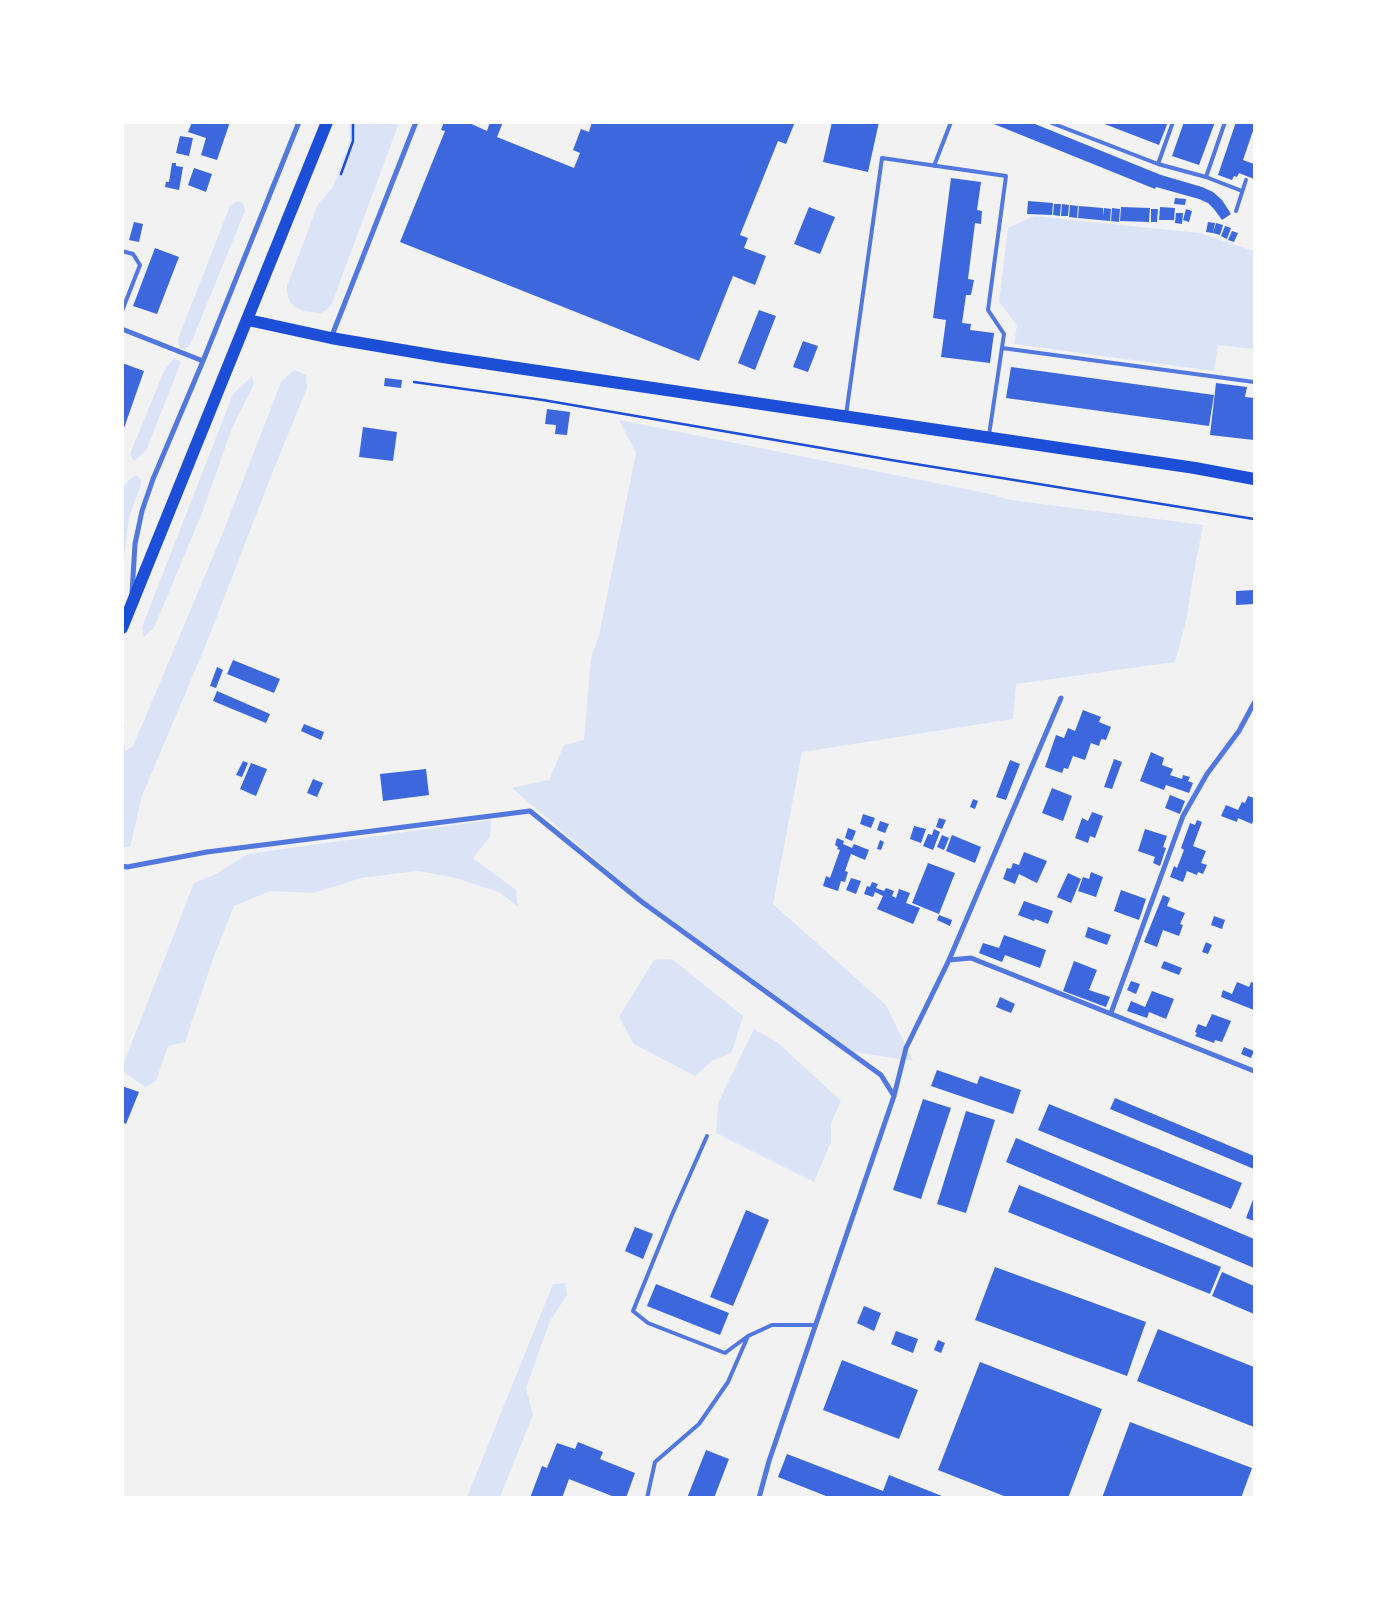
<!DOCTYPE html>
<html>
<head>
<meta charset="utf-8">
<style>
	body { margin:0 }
	#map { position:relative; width:1377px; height:1620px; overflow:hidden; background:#f2f2f2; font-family:Ubuntu,sans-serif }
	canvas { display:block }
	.frame { position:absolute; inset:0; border:124px solid #fff; pointer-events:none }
</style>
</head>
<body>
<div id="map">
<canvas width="1377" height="1620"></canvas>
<div class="frame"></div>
</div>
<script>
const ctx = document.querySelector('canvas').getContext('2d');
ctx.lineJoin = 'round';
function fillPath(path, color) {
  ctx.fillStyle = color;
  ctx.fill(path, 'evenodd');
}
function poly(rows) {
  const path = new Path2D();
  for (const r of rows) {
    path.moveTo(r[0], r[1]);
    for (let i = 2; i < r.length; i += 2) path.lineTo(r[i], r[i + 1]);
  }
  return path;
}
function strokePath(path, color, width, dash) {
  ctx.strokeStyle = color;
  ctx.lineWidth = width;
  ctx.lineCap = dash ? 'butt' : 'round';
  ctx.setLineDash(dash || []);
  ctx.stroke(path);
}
fillPath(poly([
	[349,123,399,123,332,303,329,308,321,313,303,311,294,306,290,302,287,293,287,286,318,204,333,187,350,141],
	[237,201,243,203,245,211,191,343,185,350,179,347,178,339,230,206],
	[1034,216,1200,233,1254,251,1254,349,1218,345,1214,371,1014,344,1017,325,999,302,1008,228],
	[174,358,181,362,146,451,134,461,130,454,164,371],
	[294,370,306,375,307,388,271,476,207,642,142,796,130,847,123,847,123,724,125,725,123,733,125,751,133,746,148,711,224,530,281,382],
	[252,376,254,384,232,428,202,513,154,628,144,637,142,627,233,394],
	[619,420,986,493,1011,500,1203,525,1191,588,1187,618,1175,662,1016,684,1013,719,802,752,773,904,886,1005,913,1061,854,1052,650,906,512,788,549,780,564,745,584,740,591,658,599,635,636,453],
	[136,475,141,479,141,485,129,517,123,567,123,488,128,481],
	[491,820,490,837,473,858,516,890,518,907,499,892,456,878,418,871,361,878,313,893,270,891,234,906,213,959,185,1042,168,1046,156,1081,145,1087,125,1073,123,1065,194,883,216,874,248,854],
	[672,959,743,1016,732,1052,712,1061,695,1076,634,1044,619,1017,654,960],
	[754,1029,777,1042,841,1101,831,1123,831,1142,814,1182,716,1133,718,1103],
	[565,1283,567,1295,550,1321,526,1388,533,1415,500,1497,467,1497,553,1284]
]), '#dbe4f7');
fillPath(poly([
	[192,122,230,122,217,160,201,155,206,138,188,132],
	[444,122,467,122,487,131,490,122,503,122,497,137,574,168,580,153,573,150,581,129,589,132,592,122,795,122,786,144,778,141,740,235,748,238,744,248,766,256,755,285,733,276,699,361,400,242,445,131,441,130],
	[832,122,879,122,868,172,823,162],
	[989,122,1030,122,1161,175,1202,187,1213,192,1222,200,1231,214,1222,220,1214,209,1208,203,1199,199,1156,187,1155,189],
	[1148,122,1151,124,1152,122,1168,122,1159,145,1102,123],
	[1184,122,1215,122,1199,165,1172,156],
	[1236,122,1254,122,1254,128,1243,160,1254,164,1254,179,1239,173,1237,177,1234,176,1232,180,1218,175],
	[180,136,193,138,189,156,176,153],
	[172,163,176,163,176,166,183,167,179,190,165,187,166,182,169,182],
	[194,168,212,174,206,192,188,185],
	[951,178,981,182,977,210,982,211,981,224,975,223,968,279,974,280,971,295,966,295,962,323,971,324,970,330,994,333,990,363,941,357,946,320,933,318],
	[1175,198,1186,199,1185,205,1174,204],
	[1028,201,1053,203,1052,215,1027,214],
	[1054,204,1061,204,1060,216,1053,215],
	[1062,204,1069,205,1068,216,1061,216],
	[1070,205,1078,206,1077,218,1069,217],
	[1079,206,1103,208,1103,216,1104,208,1111,209,1110,221,1078,218],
	[809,207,835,217,820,254,794,244],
	[1121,207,1150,208,1149,222,1120,221],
	[1160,207,1175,208,1174,220,1159,220],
	[1112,208,1120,209,1119,222,1111,221],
	[1151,209,1158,209,1157,222,1151,222],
	[1186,209,1192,211,1189,222,1183,220],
	[1176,213,1183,213,1182,224,1175,223],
	[134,222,143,224,139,242,129,240],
	[1208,222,1215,223,1213,233,1206,232],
	[1216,223,1223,225,1220,235,1213,233],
	[1225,226,1231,228,1227,239,1221,236],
	[1232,231,1238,233,1234,242,1228,240],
	[155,248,179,257,157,314,133,306],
	[759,310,776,316,755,370,738,363],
	[803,341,818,346,808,372,793,367],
	[122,363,144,371,123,431,122,431],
	[1011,367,1214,395,1209,426,1006,398],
	[385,378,402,380,401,388,384,386],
	[1216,383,1247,387,1245,397,1254,398,1254,440,1210,435],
	[547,409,570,412,567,435,555,434,556,425,545,424],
	[363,427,397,432,393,461,359,457],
	[1254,590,1254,604,1236,605,1236,591],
	[233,660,280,679,274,693,227,674],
	[217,667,223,670,216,688,210,686],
	[217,691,270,714,266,723,213,701],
	[1083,710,1101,717,1099,722,1111,727,1106,740,1101,739,1099,746,1091,743,1085,760,1073,756,1068,769,1064,768,1062,773,1045,767,1056,735,1064,738,1068,728,1075,731],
	[304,724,324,732,321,740,301,731],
	[1151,752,1164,758,1162,765,1173,769,1170,775,1182,779,1183,775,1190,777,1188,781,1193,783,1189,793,1166,785,1164,790,1140,781],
	[1114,759,1122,762,1112,789,1104,787],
	[1010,760,1020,764,1006,800,996,797],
	[243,761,248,763,242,777,236,775],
	[251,763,267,769,256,796,240,789],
	[426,769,429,795,383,801,380,774],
	[313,779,323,783,317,797,307,793],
	[1052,788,1072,796,1063,821,1042,813],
	[1170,795,1185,801,1180,814,1165,808],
	[1248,796,1254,798,1254,818,1252,824,1238,818,1237,822,1221,816,1226,805,1238,810,1242,802,1245,803],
	[973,799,978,801,975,809,970,807],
	[1092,812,1103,816,1095,838,1090,836,1088,843,1075,838,1082,818,1088,821],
	[863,814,875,818,871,828,860,824],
	[939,818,946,820,942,829,936,827],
	[1197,820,1202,822,1193,846,1206,851,1201,863,1207,865,1203,874,1198,872,1197,875,1187,871,1183,882,1170,877,1174,866,1177,868,1184,850,1181,848,1190,823,1195,825],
	[880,821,889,824,885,833,877,830],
	[914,826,926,829,921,843,910,839],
	[848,828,856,831,852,841,845,838],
	[934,829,940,832,933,850,923,846,928,834,932,835],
	[1145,829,1167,836,1163,847,1166,848,1160,866,1153,863,1155,857,1138,851],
	[942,835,949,838,944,850,937,847],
	[952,835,981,847,975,863,946,851],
	[837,838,844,841,843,844,852,848,854,844,869,850,865,860,851,854,845,871,848,872,845,882,841,881,838,891,823,886,826,876,830,878,840,850,837,849,838,847,835,845],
	[880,840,884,842,881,850,877,849],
	[1024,852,1047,861,1037,883,1019,874,1015,884,1003,879,1007,868,1011,869,1013,863,1019,865],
	[928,863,955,873,939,914,912,903],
	[1091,872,1103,877,1096,897,1078,891,1083,877,1089,879],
	[1068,873,1081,879,1071,903,1057,897],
	[851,878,861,881,856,894,846,890],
	[872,882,878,884,876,888,884,891,886,888,894,891,892,896,896,898,899,889,910,893,906,903,920,908,913,924,877,909,883,896,875,892,873,897,864,894,867,886,870,887],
	[1121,890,1146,899,1139,920,1114,911],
	[1163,895,1170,898,1167,906,1185,913,1180,924,1183,925,1179,936,1163,930,1157,947,1144,942],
	[1024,901,1053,911,1048,924,1035,919,1034,921,1018,915],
	[939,915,952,920,950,926,937,920],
	[1214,916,1225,920,1222,929,1211,925],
	[1088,927,1111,935,1107,945,1085,937],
	[1004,935,1046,950,1040,968,1005,955,1002,962,979,953,983,943,999,948],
	[1206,942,1212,945,1208,954,1202,952],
	[1074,961,1097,970,1089,990,1110,997,1106,1007,1063,991],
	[1164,961,1182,968,1179,975,1161,968],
	[1131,981,1140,984,1136,994,1127,990],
	[1237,982,1249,987,1251,982,1254,983,1254,1010,1221,997,1223,990,1232,994],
	[1152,991,1174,999,1166,1019,1149,1012,1147,1018,1127,1011,1131,1001,1145,1007],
	[1000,997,1015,1004,1011,1013,996,1007],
	[1212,1014,1231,1021,1222,1042,1215,1040,1214,1043,1195,1036,1197,1033,1195,1032,1198,1024,1206,1027],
	[1244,1047,1254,1051,1251,1058,1241,1054],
	[937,1070,977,1084,980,1076,1021,1090,1013,1114,931,1086],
	[122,1086,139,1092,126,1124,122,1122],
	[1115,1098,1254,1156,1254,1169,1110,1109],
	[923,1099,951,1108,921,1199,893,1190],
	[1049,1104,1242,1183,1231,1209,1038,1130],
	[966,1111,995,1120,966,1213,937,1204],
	[1016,1138,1254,1239,1254,1268,1006,1162],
	[1019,1185,1221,1267,1210,1294,1008,1212],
	[1254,1197,1254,1221,1246,1218],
	[746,1210,769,1220,733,1306,710,1297],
	[635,1227,653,1234,643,1259,625,1251],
	[995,1267,1146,1322,1127,1376,975,1320],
	[1222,1272,1254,1286,1254,1314,1212,1296],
	[656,1284,729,1313,720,1335,647,1306],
	[864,1306,881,1313,874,1331,857,1323],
	[1158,1329,1254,1367,1254,1427,1137,1381],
	[896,1331,918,1339,913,1353,891,1344],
	[938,1340,945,1343,941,1353,934,1350],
	[842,1360,918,1390,899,1439,823,1410],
	[980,1362,1102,1409,1068,1498,1009,1498,938,1470],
	[1130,1422,1252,1468,1241,1498,1102,1498],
	[578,1442,603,1452,600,1459,635,1473,626,1498,617,1498,569,1479,562,1498,530,1498,542,1466,547,1468,557,1443,575,1449],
	[706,1450,729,1459,714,1498,687,1498],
	[787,1454,883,1491,889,1475,947,1498,831,1498,778,1477]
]), '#3d67dc');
strokePath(poly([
	[341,174,353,141,353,122],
	[414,382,543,400,897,461,1254,519]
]), '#1d4ed8', 2.5);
strokePath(poly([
	[1049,122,1158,164,1206,177],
	[1225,122,1206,177,1242,191],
	[1158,164,1173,122],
	[934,166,951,122],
	[1236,211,1246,180],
	[122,251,133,254,140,265,122,311],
	[1002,348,1254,382],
	[846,415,882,158,1006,176,988,310,1004,334,989,435],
	[707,1136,672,1215,633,1311,648,1323,725,1353,748,1336,772,1325,816,1325],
	[647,1498,655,1462,699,1424,728,1382,748,1336]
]), '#5277de', 4);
strokePath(poly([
	[122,329,203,361],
	[331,338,416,122],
	[132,593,135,544,142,511,153,479,203,361,299,122],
	[122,866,127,867,207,852,530,811,642,902,881,1075,894,1096],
	[949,960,971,958,1254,1071],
	[1111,1013,1183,816,1207,774,1239,731,1254,703],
	[759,1498,769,1461,894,1096,906,1048,949,960,1061,698]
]), '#5277de', 5);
strokePath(poly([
	[248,320,331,338,443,357,1195,468,1254,479],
	[122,628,327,122]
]), '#1d4ed8', 12);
</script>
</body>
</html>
